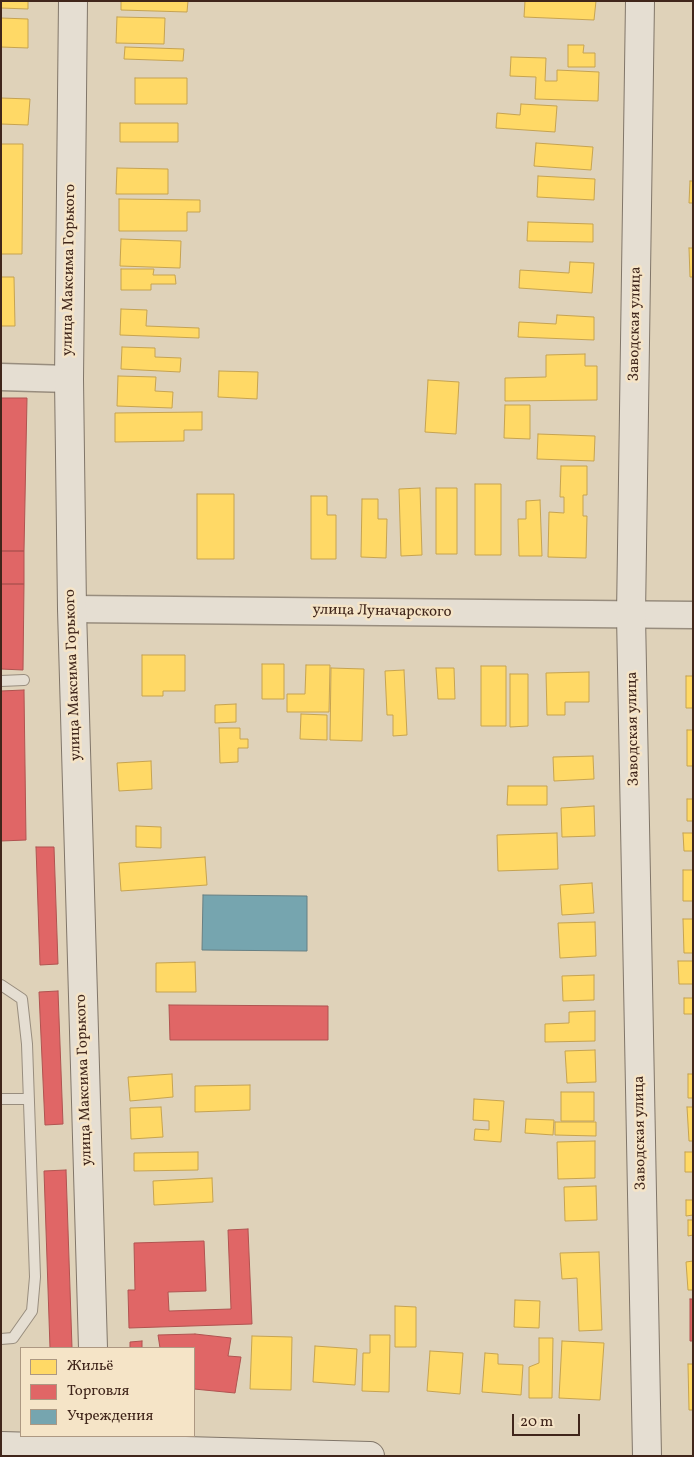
<!DOCTYPE html>
<html>
<head>
<meta charset="utf-8">
<style>
	body { margin:0 }
	#map { position:relative; width:694px; height:1457px; overflow:hidden; background:#dfd2b9; font-family:Vollkorn,serif }
	canvas { display:block }
	.frame { position:absolute; inset:0; border:2px solid #40261b; pointer-events:none }
	.legend { position:absolute; left:20px; top:1347px; width:175px; height:90px; box-sizing:border-box; background:#f5e4c7; border:1px solid #ad9882; margin:0; padding:6px 9px; list-style:none; font-size:15px; color:#40261b }
	.legend li { display:flex; align-items:center; gap:10px; height:25px }
	.legend b { width:25px; border:1px solid #ad9882 }
	.scale { position:absolute; left:512px; top:1414px; width:68px; height:22px; box-sizing:border-box; border:2px solid #40261b; border-top:0; padding-left:6px; font-size:15px; line-height:18px; white-space:nowrap; color:#40261b; -webkit-text-stroke:4px #f5e4c7; paint-order:stroke }
</style>
</head>
<body>
<div id="map">
<canvas width="694" height="1457"></canvas>
<div class="frame"></div>
<ul class="legend">
<li><b style="height:14px;background:#ffd966"></b>Жильё</li>
<li><b style="height:14px;background:#e06666"></b>Торговля</li>
<li><b style="height:14px;background:#76a5af"></b>Учреждения</li>
</ul>
<div class="scale">20 m</div>
</div>
<script>
const ctx = document.querySelector('canvas').getContext('2d');
ctx.lineJoin = 'round';
function fillPath(path, color) {
  ctx.fillStyle = color;
  ctx.fill(path, 'evenodd');
}
function poly(rows) {
  const path = new Path2D();
  for (const r of rows) {
    path.moveTo(r[0], r[1]);
    for (let i = 2; i < r.length; i += 2) path.lineTo(r[i], r[i + 1]);
  }
  return path;
}
function strokePath(path, color, width, dash) {
  ctx.strokeStyle = color;
  ctx.lineWidth = width;
  ctx.lineCap = dash ? 'butt' : 'round';
  ctx.setLineDash(dash || []);
  ctx.stroke(path);
}
function write(font, color, halo, rows, align = 'center') {
  ctx.font = font + ' Vollkorn,serif';
  ctx.lineWidth = 5;
  ctx.setLineDash([]);
  ctx.textBaseline = 'middle';
  ctx.strokeStyle = halo;
  ctx.fillStyle = color;
  for (const [text, x, y, turn = 0] of rows) {
    ctx.save();
    ctx.translate(x, y);
    ctx.rotate((+turn || 0) * Math.PI / 180);
    ctx.textAlign = isNaN(turn) ? turn : align;
    if (halo) ctx.strokeText(text, 0, 0);
    ctx.fillText(text, 0, 0);
    ctx.restore();
  }
}
const homes = poly([
	[1,1,28,1,28,9,1,8,1,1],
	[121,1,188,1,187,12,121,10,121,1],
	[525,1,596,1,594,20,524,17,525,1],
	[117,17,165,18,164,44,116,43,117,17],
	[1,18,28,19,28,48,1,47,1,18],
	[568,45,584,45,583,53,595,53,595,67,568,67,568,45],
	[125,47,184,49,183,61,124,59,125,47],
	[511,57,546,58,545,81,557,81,557,70,599,72,598,101,535,99,536,77,510,76,511,57],
	[135,78,187,78,187,104,135,104,135,78],
	[1,98,30,99,28,125,1,124,1,98],
	[521,104,557,106,555,132,496,128,497,113,520,115,521,104],
	[120,123,178,123,178,142,120,142,120,123],
	[536,143,593,147,591,170,534,166,536,143],
	[1,144,23,144,22,254,1,254,1,144],
	[117,168,168,169,168,194,116,194,117,168],
	[538,176,595,179,594,200,537,197,538,176],
	[690,181,693,181,693,203,689,203,690,181],
	[119,199,200,200,200,212,187,212,187,231,119,231,119,199],
	[528,222,593,224,593,242,527,241,528,222],
	[121,239,181,241,180,268,120,266,121,239],
	[689,248,693,248,693,277,690,277,689,248],
	[570,262,594,263,592,293,519,288,520,270,569,273,570,262],
	[121,269,154,269,153,275,175,275,176,284,151,284,151,290,121,290,121,269],
	[1,277,14,277,15,326,1,326,1,277],
	[121,309,147,310,146,326,199,328,199,338,120,335,121,309],
	[557,315,594,317,594,340,518,337,519,322,556,324,557,315],
	[122,347,155,348,155,357,181,358,180,372,121,369,122,347],
	[585,354,585,366,597,366,597,400,505,401,505,378,546,377,546,355,585,354],
	[219,371,258,372,257,399,218,397,219,371],
	[118,376,156,377,155,391,173,392,172,408,117,406,118,376],
	[428,380,459,382,456,434,425,432,428,380],
	[505,405,530,405,530,439,504,438,505,405],
	[202,412,202,430,184,430,184,441,115,442,115,413,202,412],
	[538,434,595,436,594,461,537,459,538,434],
	[561,466,587,466,587,495,583,495,583,516,587,516,586,558,548,557,549,512,564,513,564,497,560,497,561,466],
	[475,484,501,484,501,555,475,555,475,484],
	[420,488,422,555,401,556,399,489,420,488],
	[436,488,457,488,457,554,436,554,436,488],
	[197,494,234,494,234,559,197,559,197,494],
	[311,496,327,496,327,515,336,515,336,559,311,559,311,496],
	[362,499,378,499,378,519,387,519,386,558,361,557,362,499],
	[540,500,542,556,519,556,518,519,526,519,526,501,540,500],
	[142,655,185,655,185,691,163,691,163,696,142,696,142,655],
	[262,664,284,664,284,699,262,699,262,664],
	[306,665,330,665,329,712,287,712,287,694,305,694,306,665],
	[481,666,506,666,506,726,481,726,481,666],
	[331,668,364,669,362,741,330,740,331,668],
	[436,668,454,668,455,699,438,699,436,668],
	[404,670,407,735,393,736,393,715,387,715,385,671,404,670],
	[589,672,589,702,565,702,565,715,547,715,546,673,589,672],
	[510,674,528,674,528,726,510,727,510,674],
	[686,676,693,676,693,708,686,708,686,676],
	[236,704,236,722,215,723,215,705,236,704],
	[301,714,327,715,327,740,300,739,301,714],
	[219,728,240,728,240,739,248,739,248,748,238,748,238,762,220,763,219,728],
	[687,730,693,730,693,766,687,766,687,730],
	[593,756,594,779,554,781,553,757,593,756],
	[151,761,152,789,119,791,117,763,151,761],
	[508,786,547,786,547,805,507,805,508,786],
	[687,799,693,799,693,821,687,821,687,799],
	[594,806,595,836,562,837,561,808,594,806],
	[136,826,161,827,161,848,136,847,136,826],
	[557,833,558,869,498,871,497,835,557,833],
	[683,833,693,833,693,851,684,851,683,833],
	[205,857,207,885,121,891,119,863,205,857],
	[683,870,693,870,693,901,683,901,683,870],
	[592,883,594,913,562,915,560,885,592,883],
	[683,919,693,919,693,953,684,953,683,919],
	[595,922,596,956,560,958,558,923,595,922],
	[678,961,693,961,693,984,679,984,678,961],
	[195,962,196,992,156,992,156,963,195,962],
	[594,975,594,1000,563,1001,562,976,594,975],
	[684,998,693,998,693,1014,684,1014,684,998],
	[595,1011,595,1041,545,1042,545,1024,569,1023,569,1012,595,1011],
	[595,1050,596,1082,567,1083,565,1051,595,1050],
	[172,1074,173,1097,130,1101,128,1077,172,1074],
	[688,1074,693,1074,693,1098,688,1098,688,1074],
	[250,1085,250,1110,195,1112,195,1086,250,1085],
	[561,1092,594,1092,594,1121,561,1121,561,1092],
	[474,1099,504,1101,501,1142,474,1140,475,1129,489,1130,489,1121,473,1120,474,1099],
	[161,1107,163,1137,131,1139,130,1108,161,1107],
	[687,1107,693,1107,693,1141,689,1141,687,1107],
	[526,1119,554,1120,553,1135,525,1133,526,1119],
	[555,1122,596,1122,596,1136,555,1135,555,1122],
	[595,1141,595,1178,558,1179,557,1142,595,1141],
	[198,1152,198,1170,134,1171,134,1153,198,1152],
	[685,1152,693,1152,693,1172,685,1172,685,1152],
	[212,1178,213,1202,154,1205,153,1181,212,1178],
	[596,1186,597,1220,565,1221,564,1187,596,1186],
	[686,1200,693,1200,693,1215,686,1216,686,1200],
	[688,1220,693,1220,693,1235,688,1236,688,1220],
	[599,1252,602,1330,579,1331,577,1278,562,1279,560,1253,599,1252],
	[693,1261,693,1290,688,1290,686,1262,693,1261],
	[515,1300,540,1301,539,1328,514,1327,515,1300],
	[395,1306,416,1307,416,1347,395,1347,395,1306],
	[370,1335,390,1335,389,1392,362,1391,363,1353,370,1353,370,1335],
	[252,1336,292,1337,291,1390,250,1389,252,1336],
	[539,1338,553,1338,552,1398,529,1398,529,1367,539,1363,539,1338],
	[562,1341,604,1343,600,1400,559,1398,562,1341],
	[315,1346,357,1349,355,1385,313,1382,315,1346],
	[430,1351,463,1353,460,1394,427,1391,430,1351],
	[485,1353,498,1354,498,1364,523,1365,521,1395,482,1392,485,1353],
	[688,1364,693,1364,693,1410,689,1410,688,1364]
]);
fillPath(homes, '#ffd966');
strokePath(homes, '#c6a350', 1);
const shops = poly([
	[1,398,27,398,24,551,1,551,1,398],
	[1,551,24,551,24,584,1,584,1,551],
	[1,584,24,584,23,670,1,669,1,584],
	[24,690,26,840,1,841,1,691,24,690],
	[36,847,54,847,58,964,40,965,36,847],
	[58,991,63,1124,45,1125,39,992,58,991],
	[169,1005,328,1006,328,1040,170,1040,169,1005],
	[66,1170,72,1348,50,1348,44,1171,66,1170],
	[248,1229,252,1324,129,1328,128,1290,135,1290,134,1243,204,1241,206,1291,168,1292,169,1311,231,1309,228,1230,248,1229],
	[690,1299,693,1299,693,1341,690,1341,690,1299],
	[195,1334,231,1338,228,1356,241,1357,235,1393,194,1389,194,1348,160,1348,158,1335,195,1334],
	[142,1341,142,1348,130,1348,130,1342,142,1341]
]);
fillPath(shops, '#e06666');
strokePath(shops, '#b05350', 1);
const public = poly([
	[203,895,307,896,307,951,202,950,203,895]
]);
fillPath(public, '#76a5af');
strokePath(public, '#667f83', 1);
const service = poly([
	[1,681,24,680],
	[1,985,22,999,27,1044,35,1277,32,1311,13,1338,1,1339],
	[1,1099,29,1099]
]);
const tertiary = poly([
	[1,377,69,379],
	[72,609,693,615]
]);
const secondary = poly([
	[73,1,69,379,72,609,93,1348],
	[640,1,631,615,647,1456],
	[1,1446,370,1456]
]);
strokePath(service, '#988d7e', 12);
strokePath(tertiary, '#988d7e', 29);
strokePath(secondary, '#817669', 30);
strokePath(service, '#e5ded2', 10);
strokePath(tertiary, '#e5ded2', 26);
strokePath(secondary, '#e5ded2', 28);
write('15px', '#40261b', '#f5e4c7', [
	["улица Максима Горького",70,270,-89],
	["Заводская улица",636,324,-89],
	["улица Луначарского",382,612,1],
	["улица Максима Горького",74,675,-92],
	["Заводская улица",634,729,-91],
	["улица Максима Горького",85,1080,-92],
	["Заводская улица",641,1133,-91]
]);
</script>
</body>
</html>
